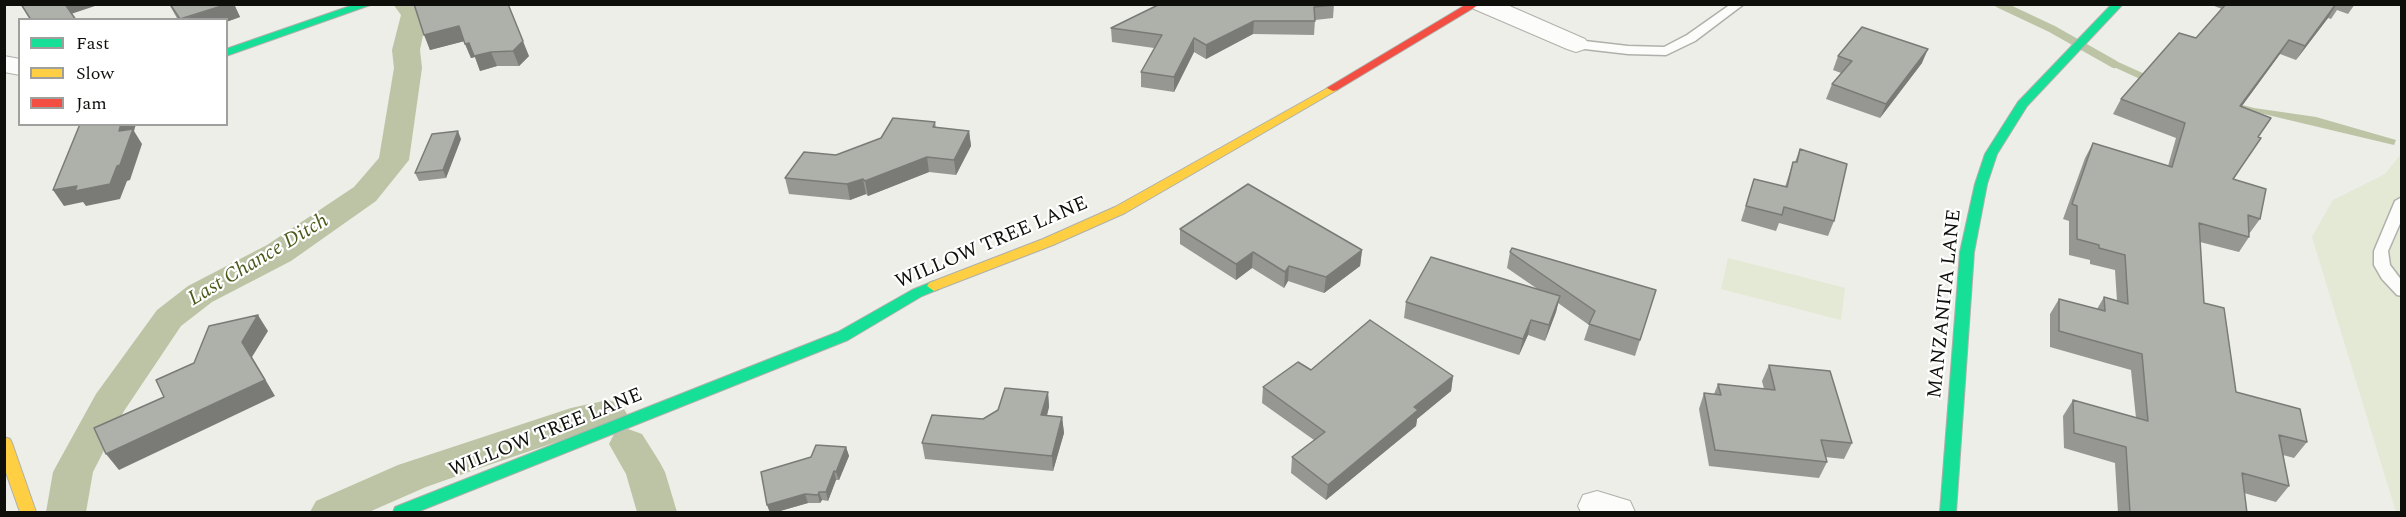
<!DOCTYPE html>
<html>
<head>
<meta charset="utf-8">
<style>
	body { margin:0 }
	#map { position:relative; width:2406px; height:517px; overflow:hidden; background:#eceee7; font-family:Spectral,serif }
	canvas { display:block }
	.frame { position:absolute; inset:0; border:6px solid #0e0f0b; pointer-events:none }
	.legend { position:absolute; left:18px; top:18px; width:210px; height:108px; box-sizing:border-box; background:#fff; border:2px solid #9f9f9d; margin:0; padding:8px 10px; list-style:none; font-size:18px; color:#0e0f0b }
	.legend li { display:flex; align-items:center; gap:12px; height:30px }
	.legend b { width:30px; border:2px solid #9f9f9d }
</style>
</head>
<body>
<div id="map">
<canvas width="2406" height="517"></canvas>
<div class="frame"></div>
<ul class="legend">
<li><b style="height:8px;background:#16e098"></b>Fast</li>
<li><b style="height:8px;background:#ffcf43"></b>Slow</li>
<li><b style="height:8px;background:#f24e42"></b>Jam</li>
</ul>
</div>
<script>
const ctx = document.querySelector('canvas').getContext('2d');
ctx.lineJoin = 'round';
function fillPath(path, color) {
  ctx.fillStyle = color;
  ctx.fill(path, 'evenodd');
}
function poly(rows) {
  const path = new Path2D();
  for (const r of rows) {
    path.moveTo(r[0], r[1]);
    for (let i = 2; i < r.length; i += 2) path.lineTo(r[i], r[i + 1]);
  }
  return path;
}
function strokePath(path, color, width, dash) {
  ctx.strokeStyle = color;
  ctx.lineWidth = width;
  ctx.lineCap = dash ? 'butt' : 'round';
  ctx.setLineDash(dash || []);
  ctx.stroke(path);
}
function write(font, color, halo, rows, align = 'center') {
  ctx.font = font + ' Spectral,serif';
  ctx.lineWidth = 4.5;
  ctx.setLineDash([]);
  ctx.textBaseline = 'middle';
  ctx.strokeStyle = halo;
  ctx.fillStyle = color;
  for (const [text, x, y, turn = 0] of rows) {
    ctx.save();
    ctx.translate(x, y);
    ctx.rotate((+turn || 0) * Math.PI / 180);
    ctx.textAlign = isNaN(turn) ? turn : align;
    if (halo) ctx.strokeText(text, 0, 0);
    ctx.fillText(text, 0, 0);
    ctx.restore();
  }
}
fillPath(poly([
	[2401,154,2401,512,2396,512,2312,237,2333,200,2385,174],
	[1728,258,1845,288,1841,320,1721,289]
]), '#e3e9d4');
fillPath(poly([
	[2107,57,2156,79,2200,94,2254,108,2316,117,2396,140,2394,145,2230,106,2151,84,2103,62]
]), '#bcc4a5');
strokePath(poly([
	[1999,4,2052,29,2114,64]
]), '#bcc4a5', 8);
fillPath(poly([
	[393,4,420,4,427,15,420,50,422,68,409,160,376,201,291,261,212,302,181,326,124,411,93,472,86,512,46,512,53,472,59,461,96,394,157,310,188,286,267,245,354,187,379,158,394,68,392,50,401,15,393,4],
	[608,400,621,404,627,414,621,424,586,432,480,468,426,487,369,512,310,512,316,501,398,465,571,408,608,400],
	[628,429,642,434,659,461,665,472,677,512,637,512,626,474,609,444,614,434,628,429]
]), '#bcc4a5');
const lane = poly([
	[1731,4,1744,4,1695,41,1666,55,1628,54,1576,48,1570,44,1576,40,1628,46,1664,47,1687,35,1731,4],
	[2402,197,2402,219,2388,251,2390,265,2402,281,2402,296,2397,295,2382,279,2374,265,2374,251,2395,201,2402,197]
]);
const street = poly([
	[1471,4,1505,4,1585,39,1589,44,1585,49,1576,52,1567,49,1474,9,1471,4],
	[4,56,20,59,20,75,4,72,4,56],
	[1597,491,1630,501,1635,512,1581,512,1578,506,1583,495,1597,491]
]);
const fast = poly([
	[356,4,373,4,226,56,226,49,356,4],
	[2112,4,2123,4,2027,106,1997,154,1987,184,1974,252,1956,512,1940,512,1960,252,1975,184,1985,154,2018,102,2112,4],
	[934,281,939,283,941,286,939,289,922,296,848,340,417,512,393,512,395,507,838,332,912,290,934,281]
]);
const slow = poly([
	[1333,85,1339,88,1337,90,1125,213,1053,245,939,289,934,291,927,286,929,283,1043,239,1115,207,1333,85],
	[4,437,10,439,12,443,36,512,20,512,4,467,4,437]
]);
const jam = poly([
	[1467,4,1480,4,1337,90,1333,91,1327,88,1467,4]
]);
strokePath(lane, '#afb0ab', 3);
strokePath(street, '#afb0ab', 2);
strokePath(fast, '#afb0ab', 2);
strokePath(slow, '#afb0ab', 2);
strokePath(jam, '#afb0ab', 2);
fillPath(lane, '#fcfcfb');
fillPath(street, '#fcfcfb');
fillPath(fast, '#16e098');
fillPath(slow, '#ffcf43');
fillPath(jam, '#f24e42');
fillPath(poly([
	[169,4,234,4,240,17,226,22,226,20,178,20],
	[414,4,529,56,519,66,497,66,480,71,475,57,471,58,464,41,430,50],
	[1334,4,1333,18,1315,20,1314,35,1253,34,1206,59,1194,52,1174,92,1141,87,1141,72,1154,48,1112,42,1111,28],
	[2209,4,2355,4,2348,14,2337,10,2331,19,2328,18,2296,60,2280,54,2241,107,2258,137,2234,179,2260,219,2249,234,2249,237,2239,252,2200,242,2204,303,2236,392,2307,442,2294,458,2283,455,2289,486,2276,502,2244,493,2247,513,2118,513,2115,463,2064,448,2063,416,2073,400,2136,418,2131,370,2050,347,2050,314,2059,299,2097,309,2104,297,2117,301,2115,270,2090,264,2090,260,2069,255,2069,221,2063,219,2085,158,2093,143,2168,166,2176,138,2113,114,2121,99,2196,38,2222,9],
	[1838,56,1922,63,1880,118,1826,99,1832,84,1841,73,1833,70],
	[935,122,936,128,969,131,971,146,956,175,929,172,868,196,866,194,850,200,789,194,785,178,836,155],
	[461,139,446,178,419,181,415,173],
	[1800,149,1834,221,1828,236,1779,223,1776,231,1741,221,1754,179,1785,187,1793,162,1795,162],
	[1180,229,1362,250,1360,266,1324,293,1288,281,1284,288,1252,268,1236,280,1180,244],
	[1510,252,1656,290,1635,356,1584,340,1589,325,1558,303,1556,312,1545,341,1528,335,1519,355,1404,318,1406,302,1539,290,1507,268],
	[1769,365,1852,443,1844,459,1825,457,1827,462,1819,478,1709,466,1699,409,1704,393,1714,394,1718,384,1764,389,1762,381],
	[1311,370,1453,376,1451,391,1417,419,1416,426,1326,500,1291,473,1292,457,1314,440,1262,403,1263,387],
	[1048,392,1049,407,1047,416,1062,417,1064,433,1053,471,925,459,922,443,983,419],
	[846,447,849,456,839,480,836,480,828,501,822,500,820,503,808,503,773,513,770,513]
]), '#969792');
fillPath(poly([
	[65,4,94,4,95,6,71,14],
	[228,4,234,4,240,17,226,22,226,20,180,20],
	[2336,4,2328,18,2296,60,2305,46],
	[1254,21,1253,34,1206,59,1206,45],
	[459,26,465,41,430,50,424,35],
	[1194,38,1194,52,1174,92,1174,77],
	[2289,40,2280,54,2231,121,2240,106],
	[523,41,529,56,519,66,513,51],
	[469,43,491,52,497,66,480,71,475,57,471,58,465,44],
	[1928,49,1922,63,1880,118,1886,104],
	[121,124,136,124,134,131,142,144,130,180,127,181,120,199,86,206,83,202,64,206,53,190,77,186,119,131],
	[458,131,461,139,446,178,443,170],
	[969,131,971,146,956,175,954,160],
	[927,157,929,172,868,196,865,181],
	[863,179,866,194,850,200,847,184],
	[1362,250,1360,266,1324,293,1326,277],
	[1253,252,1252,268,1236,280,1236,264],
	[1289,266,1288,281,1284,288,1285,272],
	[1560,296,1556,312,1545,341,1549,325],
	[258,315,268,331,252,357,275,396,119,470,106,454,242,342],
	[1531,320,1528,335,1519,355,1523,339],
	[1453,376,1451,391,1417,419,1416,426,1326,500,1328,485,1414,407],
	[1048,392,1049,407,1042,431,1041,415],
	[1062,417,1064,433,1053,471,1052,456],
	[846,447,849,456,839,480,836,472],
	[834,471,836,480,828,501,826,492],
	[819,492,822,500,820,503,818,495],
	[805,494,808,503,773,513,770,513,767,505]
]), '#7a7b77');
const building = poly([
	[21,4,65,4,76,20,31,20,21,4],
	[170,4,228,4,180,19,170,4],
	[414,4,508,4,523,41,513,51,491,52,474,56,469,43,465,44,459,26,424,35,414,4],
	[1160,4,1334,4,1334,5,1314,7,1315,21,1254,21,1206,45,1194,38,1174,77,1141,72,1162,35,1111,28,1160,4],
	[2226,4,2336,4,2305,46,2289,40,2240,106,2271,118,2258,137,2261,138,2233,179,2266,189,2260,219,2248,215,2249,237,2199,223,2204,303,2224,308,2236,392,2300,409,2307,442,2279,435,2289,486,2242,473,2247,513,2130,513,2126,447,2074,433,2073,400,2148,421,2142,354,2059,331,2059,299,2105,311,2104,297,2128,304,2125,255,2099,248,2099,245,2077,239,2077,206,2072,204,2093,143,2172,167,2185,123,2121,99,2179,33,2196,38,2226,4],
	[1862,27,1928,49,1886,104,1832,84,1852,61,1838,56,1862,27],
	[893,118,935,122,933,127,969,131,954,160,927,157,865,181,863,179,847,184,785,178,804,152,836,155,881,138,893,118],
	[80,124,121,124,119,131,133,129,120,165,117,166,110,184,75,191,77,186,53,190,80,124],
	[458,131,443,170,415,173,432,134,458,131],
	[1800,149,1847,164,1834,221,1784,207,1782,215,1746,206,1754,179,1787,187,1793,162,1797,162,1800,149],
	[1248,184,1362,250,1326,277,1289,266,1285,272,1253,252,1236,264,1180,229,1248,184],
	[1512,248,1656,290,1640,340,1589,324,1595,311,1510,252,1512,248],
	[1431,257,1560,296,1549,325,1531,320,1523,339,1406,302,1431,257],
	[258,315,242,342,265,380,106,454,94,428,164,397,156,380,194,363,209,326,258,315],
	[1370,320,1453,376,1414,407,1418,410,1328,485,1292,457,1325,432,1263,387,1298,362,1311,370,1370,320],
	[1769,365,1830,371,1852,443,1821,440,1827,462,1715,450,1704,393,1721,395,1718,384,1775,390,1769,365],
	[1005,388,1048,392,1041,415,1062,417,1052,456,922,443,932,415,983,419,998,410,1005,388],
	[816,445,846,447,836,472,834,471,826,492,819,492,818,495,805,494,767,505,761,472,811,457,816,445]
]);
fillPath(building, '#aeb0aa');
strokePath(building, '#7a7b77', 1.5);
write('20px', '#0e0f0b', '#fff', [
	["WILLOW TREE LANE",992,244,-23],
	["MANZANITA LANE",1946,304,-84],
	["WILLOW TREE LANE",546,434,-22]
]);
write('italic 21px', '#4c591a', '#fff', [
	["Last Chance Ditch",259,261,-31]
]);
</script>
</body>
</html>
